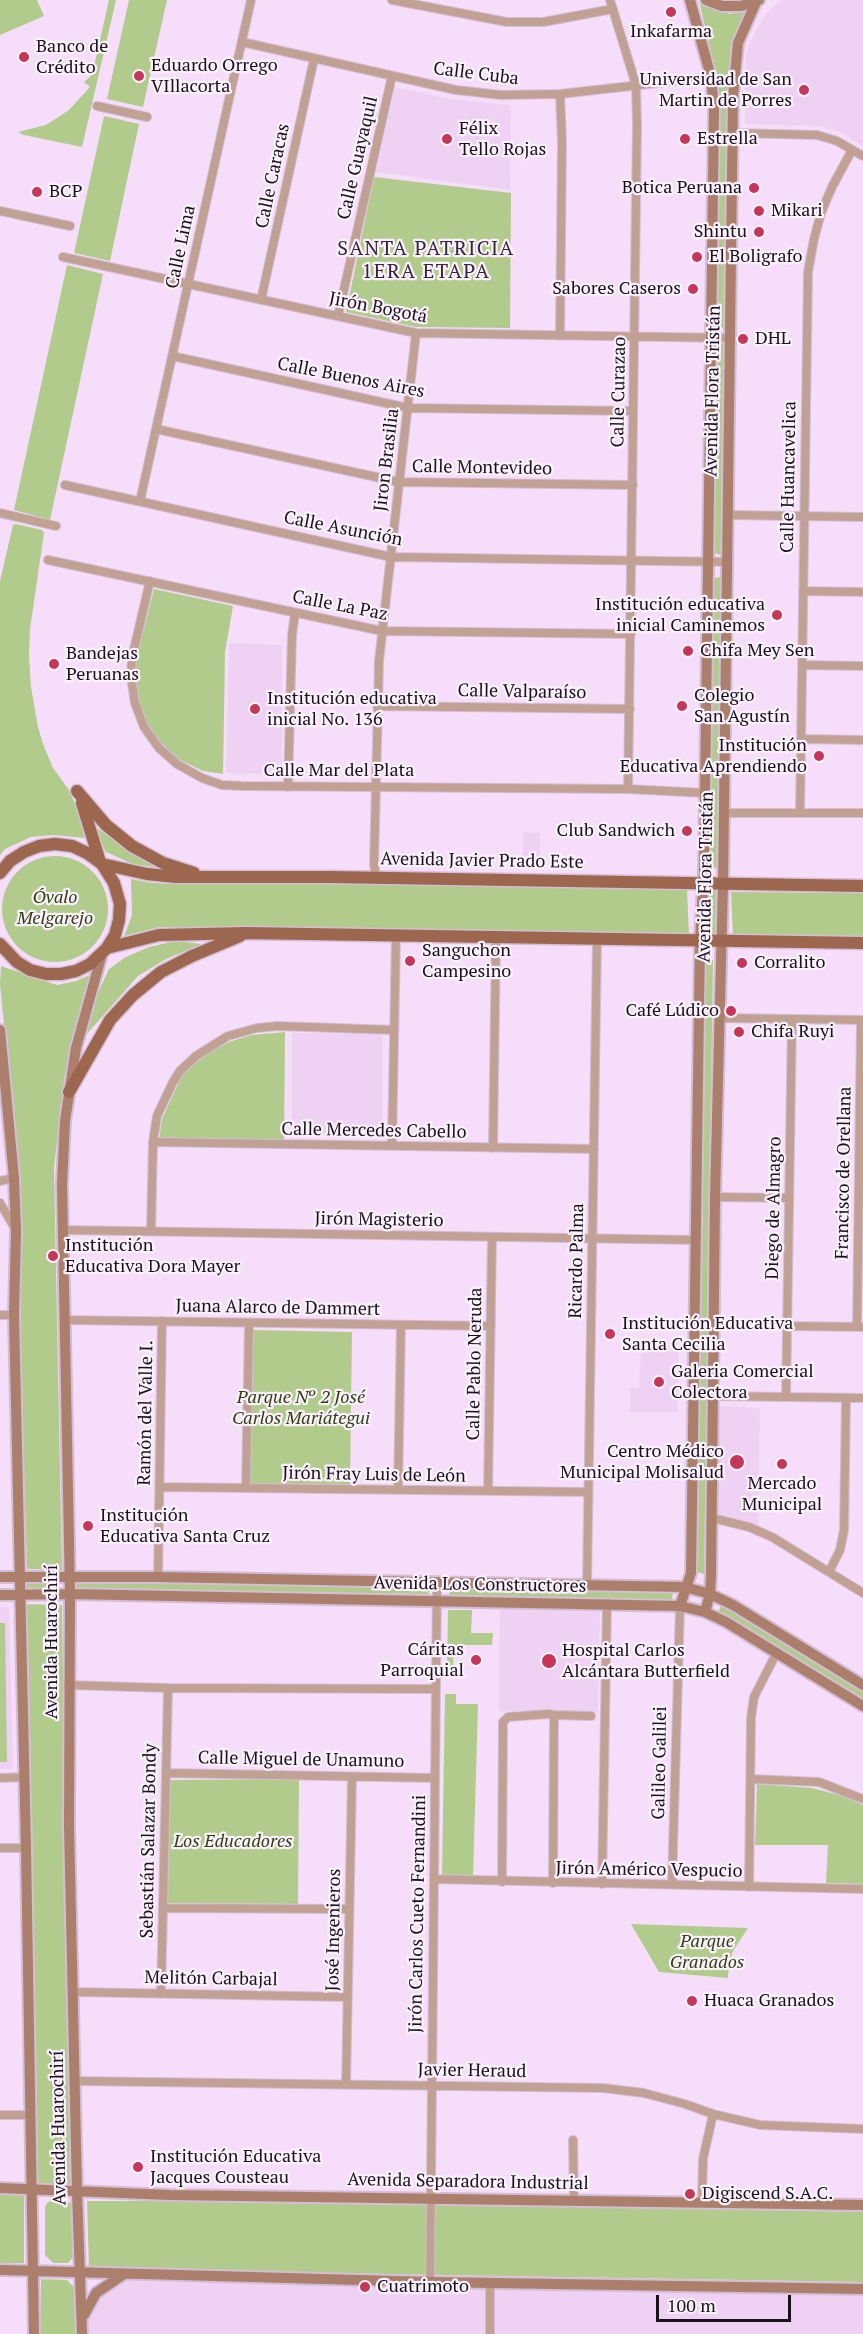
<!DOCTYPE html>
<html>
<head>
<meta charset="utf-8">
<style>
	body { margin:0 }
	#map { position:relative; width:863px; height:2334px; overflow:hidden; background:#f6defb; font-family:"PT Serif",serif }
	canvas { display:block }
	.scale { position:absolute; left:656px; top:2295px; width:135px; height:27px; box-sizing:border-box; border:3px solid #1a121b; border-top:0; padding-left:8px; font-size:18px; line-height:21px; white-space:nowrap; color:#1a121b; -webkit-text-stroke:4px #fbf1fc; paint-order:stroke }
</style>
</head>
<body>
<div id="map">
<canvas width="863" height="2334"></canvas>
<div class="scale">100 m</div>
</div>
<script>
const ctx = document.querySelector('canvas').getContext('2d');
ctx.lineJoin = 'round';
function fillPath(path, color) {
  ctx.fillStyle = color;
  ctx.fill(path, 'evenodd');
}
function poly(rows) {
  const path = new Path2D();
  for (const r of rows) {
    if (r.length === 3) {
      path.moveTo(r[0] + r[2], r[1]);
      path.arc(r[0], r[1], r[2], 0, 2 * Math.PI);
      continue;
    }
    path.moveTo(r[0], r[1]);
    for (let i = 2; i < r.length; i += 2) path.lineTo(r[i], r[i + 1]);
  }
  return path;
}
function strokePath(path, color, width, dash) {
  ctx.strokeStyle = color;
  ctx.lineWidth = width;
  ctx.lineCap = dash ? 'butt' : 'round';
  ctx.setLineDash(dash || []);
  ctx.stroke(path);
}
function write(font, color, halo, rows, align = 'center') {
  ctx.font = font + ' "PT Serif",serif';
  ctx.lineWidth = 4.5;
  ctx.setLineDash([]);
  ctx.textBaseline = 'middle';
  ctx.strokeStyle = halo;
  ctx.fillStyle = color;
  for (const [text, x, y, turn = 0] of rows) {
    ctx.save();
    ctx.translate(x, y);
    ctx.rotate((+turn || 0) * Math.PI / 180);
    ctx.textAlign = isNaN(turn) ? turn : align;
    if (halo) ctx.strokeText(text, 0, 0);
    ctx.fillText(text, 0, 0);
    ctx.restore();
  }
}
fillPath(poly([
	[782,0,863,0,863,146,840,132,819,126,745,124,746,57,750,42,767,12],
	[395,87,448,99,511,105,510,190,376,172],
	[229,643,282,645,282,774,226,773],
	[523,832,540,833,540,863,523,863],
	[292,1033,382,1034,382,1136,292,1135],
	[641,1350,679,1352,677,1412,630,1412,630,1388,639,1388],
	[717,1406,760,1408,758,1527,714,1516],
	[0,1607,9,1607,13,1769,0,1769],
	[500,1610,600,1612,598,1713,499,1711],
	[127,2281,863,2296,863,2334,87,2334,87,2321,94,2303,107,2288]
]), '#efd1f4');
fillPath(poly([
	[0,0,37,0,44,16,0,35],
	[109,0,116,0,82,147,24,135,18,132,46,125,69,110,90,87,84,82,92,75],
	[129,0,167,0,143,107,107,99],
	[699,0,713,9,730,14,749,10,737,31,730,60,726,328,716,328,715,72],
	[104,116,139,124,110,261,74,253],
	[374,177,511,193,510,328,416,327,346,312],
	[67,265,103,274,50,520,14,510],
	[719,341,723,341,725,346,723,552,721,555,714,553,713,549,716,346],
	[16,524,42,530,44,533,30,629,29,656,31,687,38,727,43,744,53,768,69,790,80,816,85,838,53,835,31,837,5,849,0,855,0,581,13,525],
	[721,577,718,868,710,868,714,578],
	[154,589,233,606,225,652,223,774,203,771,176,758,156,737,145,720,137,694,135,664],
	[97,828,135,854,163,868,133,864,106,852,94,830],
	[55,909,53],
	[131,879,152,883,181,884,235,882,687,888,689,936,159,927,124,936,132,915],
	[715,888,719,891,718,935,704,940,704,889],
	[731,892,863,893,863,937,733,937],
	[176,941,202,944,166,959,138,976,86,1035,93,1003,109,969,126,957,149,947],
	[702,959,713,960,704,1574,692,1571],
	[1,966,57,985,76,981,92,974,65,1073,54,1168,62,1570,27,1569,13,1119,0,984],
	[285,1032,284,1142,159,1140,162,1119,182,1075,205,1055,229,1042,251,1035],
	[252,1330,352,1332,350,1487,250,1485],
	[76,1580,427,1586,431,1590,428,1594,76,1589,74,1582],
	[58,1581,59,1590,22,1591,22,1583],
	[451,1586,673,1591,672,1601,450,1595,449,1591],
	[25,1604,62,1605,70,2184,35,2184],
	[722,1604,863,1687,863,1700,808,1665,717,1614],
	[448,1610,472,1610,471,1633,493,1633,492,1645,454,1645,453,1672,447,1672],
	[0,1623,5,1623,7,1762,0,1762],
	[445,1694,456,1694,456,1704,478,1704,473,1876,442,1875],
	[299,1779,298,1904,167,1903,167,1780],
	[757,1784,812,1788,843,1796,863,1805,863,1884,826,1883,828,1845,755,1845],
	[631,1924,748,1928,733,1951,729,1963,728,1978,659,1972],
	[0,2195,24,2195,24,2263,0,2263],
	[53,2199,65,2199,73,2206,74,2256,68,2263,53,2263,45,2255,45,2208,47,2203],
	[87,2201,255,2201,863,2212,863,2282,89,2269],
	[41,2279,67,2280,76,2289,76,2334,40,2334]
]), '#b1cb8c');
const street = poly([
	[392,0,507,22,543,22,613,9],
	[610,0,636,85,637,126,628,789],
	[242,42,456,90,501,95,560,94,711,77],
	[97,106,147,117],
	[734,133,817,135,837,141,863,156],
	[0,211,70,226],
	[63,257,416,333,730,338],
	[261,300,314,59],
	[338,316,392,76],
	[560,336,562,142,560,94],
	[172,356,408,408,633,411],
	[156,429,399,482,633,485],
	[65,485,391,557,727,562],
	[140,501,251,0],
	[0,513,56,526],
	[728,515,863,517],
	[48,560,382,631,631,634],
	[150,581,132,658,131,677,135,703,144,727,159,748,177,764,202,778,222,785,242,786,628,789,705,793],
	[803,591,863,592],
	[802,665,863,666],
	[377,706,630,709],
	[801,739,863,740],
	[288,787,292,635,295,613],
	[724,813,863,813],
	[800,813,808,272,814,239,821,213,832,187,852,150],
	[376,877,374,864,379,661,416,333],
	[720,1018,863,1020],
	[153,1142,594,1149],
	[392,1146,396,935],
	[493,1148,496,937],
	[0,1181,14,1178],
	[715,1197,789,1198],
	[0,1203,16,1230],
	[63,1230,696,1240],
	[151,1231,153,1142,157,1116,173,1082,180,1071,196,1056,228,1036,257,1028,278,1026,394,1030],
	[0,1315,14,1315],
	[64,1320,491,1326],
	[787,1326,863,1327],
	[857,1327,861,1020],
	[713,1396,863,1398],
	[786,1397,792,1019],
	[160,1487,588,1492],
	[246,1488,249,1323],
	[398,1490,401,1325],
	[488,1491,492,1237],
	[712,1518,749,1527,772,1537,863,1593],
	[829,1572,840,1550,844,1530,846,1398],
	[158,1577,162,1321],
	[587,1584,597,939],
	[68,1685,168,1688,436,1689],
	[554,1715,591,1716],
	[166,1773,435,1778],
	[0,1778,24,1777],
	[751,1779,819,1782,863,1799],
	[0,1848,26,1848],
	[434,1879,863,1889],
	[502,1882,503,1722,508,1717,548,1714,554,1715,553,1883],
	[602,1884,607,1603],
	[672,1884,680,1606],
	[749,1887,751,1718,754,1697,777,1652],
	[163,1908,349,1909],
	[74,1992,348,1997],
	[161,1994,168,1688],
	[75,2081,603,2088,644,2093,685,2104,713,2114,760,2125,863,2129],
	[346,2084,352,1777],
	[0,2115,30,2115],
	[573,2140,574,2201],
	[702,2202,703,2159,713,2114],
	[430,2282,437,1582],
	[490,2334,490,2283]
]);
const secondary = poly([
	[706,0,722,6,741,6,759,0],
	[0,1030,14,1178,16,1231,14,1315,26,1848,34,2334],
	[0,1577,158,1577,685,1587,710,1594,733,1605,863,1685],
	[0,1595,70,1594,680,1606,705,1612,726,1622,863,1706],
	[680,1606,691,1573,700,940,704,871,714,109,711,77,690,0],
	[705,1612,710,1594,711,1576,715,1197,723,884,733,97,738,43,756,2],
	[0,2188,170,2195,863,2205],
	[0,2270,430,2282,863,2289],
	[84,2315,96,2293,124,2274],
	[82,2334,77,2192,69,1825,70,1594,62,1184,65,1121,76,1048,102,954]
]);
const primary = poly([
	[77,791,106,825,132,846,163,863,194,873],
	[82,803,100,862],
	[102,864,147,874,176,877,330,877,863,886],
	[0,873,10,861,24,852,39,846,55,844,72,846,87,853,102,864,114,883,120,904,119,920,115,935,107,948,90,964,76,971,61,974,46,974,30,970,17,962,0,944],
	[107,948,159,935,246,933,863,943],
	[69,1092,110,1020,133,995,161,972,192,956,240,936]
]);
strokePath(street, '#d3bdd7', 10);
strokePath(secondary, '#d3bdd7', 14);
strokePath(primary, '#d3bdd7', 15);
strokePath(street, '#c1a194', 8);
strokePath(secondary, '#ac7f6c', 10);
strokePath(primary, '#9c664f', 12);
for (const [x, y, r, color] of [
	[671,12,6,"#c53658"],
	[24,57,6,"#c53658"],
	[139,76,6,"#c53658"],
	[804,90,6,"#c53658"],
	[447,139,6,"#c53658"],
	[685,139,6,"#c53658"],
	[754,188,6,"#c53658"],
	[37,192,6,"#c53658"],
	[759,211,6,"#c53658"],
	[759,232,6,"#c53658"],
	[697,257,6,"#c53658"],
	[693,289,6,"#c53658"],
	[743,339,6,"#c53658"],
	[777,615,6,"#c53658"],
	[688,651,6,"#c53658"],
	[54,664,6,"#c53658"],
	[682,706,6,"#c53658"],
	[255,709,6,"#c53658"],
	[819,756,6,"#c53658"],
	[687,831,6,"#c53658"],
	[410,961,6,"#c53658"],
	[742,963,6,"#c53658"],
	[731,1011,6,"#c53658"],
	[739,1032,6,"#c53658"],
	[53,1256,6,"#c53658"],
	[610,1334,6,"#c53658"],
	[659,1382,6,"#c53658"],
	[737,1462,8,"#c53658"],
	[782,1464,6,"#c53658"],
	[88,1526,6,"#c53658"],
	[476,1660,6,"#c53658"],
	[549,1661,8,"#c53658"],
	[692,2001,6,"#c53658"],
	[138,2167,6,"#c53658"],
	[690,2194,6,"#c53658"],
	[365,2287,6,"#c53658"]
]) {
  const dot = new Path2D();
  dot.arc(x, y, r, 0, 2 * Math.PI);
  ctx.fillStyle = color;
  ctx.fill(dot);
  strokePath(dot, '#fbf1fc', 2);
}
write('18px', '#1a121b', '#fbf1fc', [
	["Inkafarma",671,32,"center"],
	["Banco de",36,47],
	["Crédito",36,68],
	["Eduardo Orrego",151,66],
	["VIllacorta",151,87],
	["Universidad de San",792,80,"right"],
	["Martin de Porres",792,101,"right"],
	["Félix",459,129],
	["Tello Rojas",459,150],
	["Estrella",697,139],
	["Botica Peruana",742,188,"right"],
	["BCP",49,192],
	["Mikari",771,211],
	["Shintu",747,232,"right"],
	["El Boligrafo",709,257],
	["Sabores Caseros",681,289,"right"],
	["DHL",755,339],
	["Institución educativa",765,605,"right"],
	["inicial Caminemos",765,626,"right"],
	["Chifa Mey Sen",700,651],
	["Bandejas",66,654],
	["Peruanas",66,675],
	["Colegio",694,696],
	["San Agustín",694,717],
	["Institución educativa",267,699],
	["inicial No. 136",267,720],
	["Institución",807,746,"right"],
	["Educativa Aprendiendo",807,767,"right"],
	["Club Sandwich",675,831,"right"],
	["Sanguchon",422,951],
	["Campesino",422,972],
	["Corralito",754,963],
	["Café Lúdico",719,1011,"right"],
	["Chifa Ruyi",751,1032],
	["Institución",65,1246],
	["Educativa Dora Mayer",65,1267],
	["Institución Educativa",622,1324],
	["Santa Cecilia",622,1345],
	["Galeria Comercial",671,1372],
	["Colectora",671,1393],
	["Centro Médico",724,1452,"right"],
	["Municipal Molisalud",724,1473,"right"],
	["Mercado",782,1484,"center"],
	["Municipal",782,1505,"center"],
	["Institución",100,1516],
	["Educativa Santa Cruz",100,1537],
	["Cáritas",464,1650,"right"],
	["Parroquial",464,1671,"right"],
	["Hospital Carlos",562,1651],
	["Alcántara Butterfield",562,1672],
	["Huaca Granados",704,2001],
	["Institución Educativa",150,2157],
	["Jacques Cousteau",150,2178],
	["Digiscend S.A.C.",702,2194],
	["Cuatrimoto",377,2287]
], 'left');
write('18px', '#1a121b', '#fbf1fc', [
	["Calle Cuba",476,74,7],
	["Calle Guayaquil",358,158,-77],
	["Calle Caracas",273,176,-78],
	["Calle Lima",181,247,-78],
	["Jirón Bogotá",378,308,11],
	["Calle Buenos Aires",351,378,11],
	["Avenida Flora Tristán",713,391,-89],
	["Calle Curazao",619,392,-89],
	["Jiron Brasilia",387,460,-83],
	["Calle Montevideo",482,468,1],
	["Calle Huancavelica",789,477,-89],
	["Calle Asunción",343,529,11],
	["Calle La Paz",340,606,11],
	["Calle Valparaíso",522,692,1],
	["Calle Mar del Plata",339,771],
	["Avenida Javier Prado Este",482,861,1],
	["Avenida Flora Tristán",706,877,-89],
	["Calle Mercedes Cabello",374,1131,1],
	["Francisco de Orellana",844,1173,-89],
	["Diego de Almagro",774,1208,-89],
	["Jirón Magisterio",379,1220,1],
	["Ricardo Palma",577,1261,-89],
	["Juana Alarco de Dammert",278,1308,1],
	["Calle Pablo Neruda",475,1364,-89],
	["Ramón del Valle I.",146,1413,-89],
	["Jirón Fray Luis de León",374,1475,1],
	["Avenida Los Constructores",480,1585,1],
	["Avenida Huarochirí",52,1642,-90],
	["Calle Miguel de Unamuno",301,1760,1],
	["Galileo Galilei",660,1763,-89],
	["Sebastián Salazar Bondy",149,1841,-89],
	["Jirón Américo Vespucio",649,1870,1],
	["Jirón Carlos Cueto Fernandini",418,1914,-89],
	["José Ingenieros",334,1930,-89],
	["Melitón Carbajal",211,1979,1],
	["Javier Heraud",472,2071,1],
	["Avenida Huarochirí",59,2128,-91],
	["Avenida Separadora Industrial",468,2182,1]
]);
write('italic 18px', '#304111', '#fbf1fc', [
	["Óvalo",55,898],
	["Melgarejo",55,919],
	["Parque Nº 2 José",301,1398],
	["Carlos Mariátegui",301,1419],
	["Los Educadores",233,1842],
	["Parque",707,1942],
	["Granados",707,1963]
]);
ctx.letterSpacing = '1.5px';
write('20px', '#37243a', '#fbf1fc', [
	["SANTA PATRICIA",426,249],
	["1ERA ETAPA",426,272]
]);
ctx.letterSpacing = '0px';
</script>
</body>
</html>
